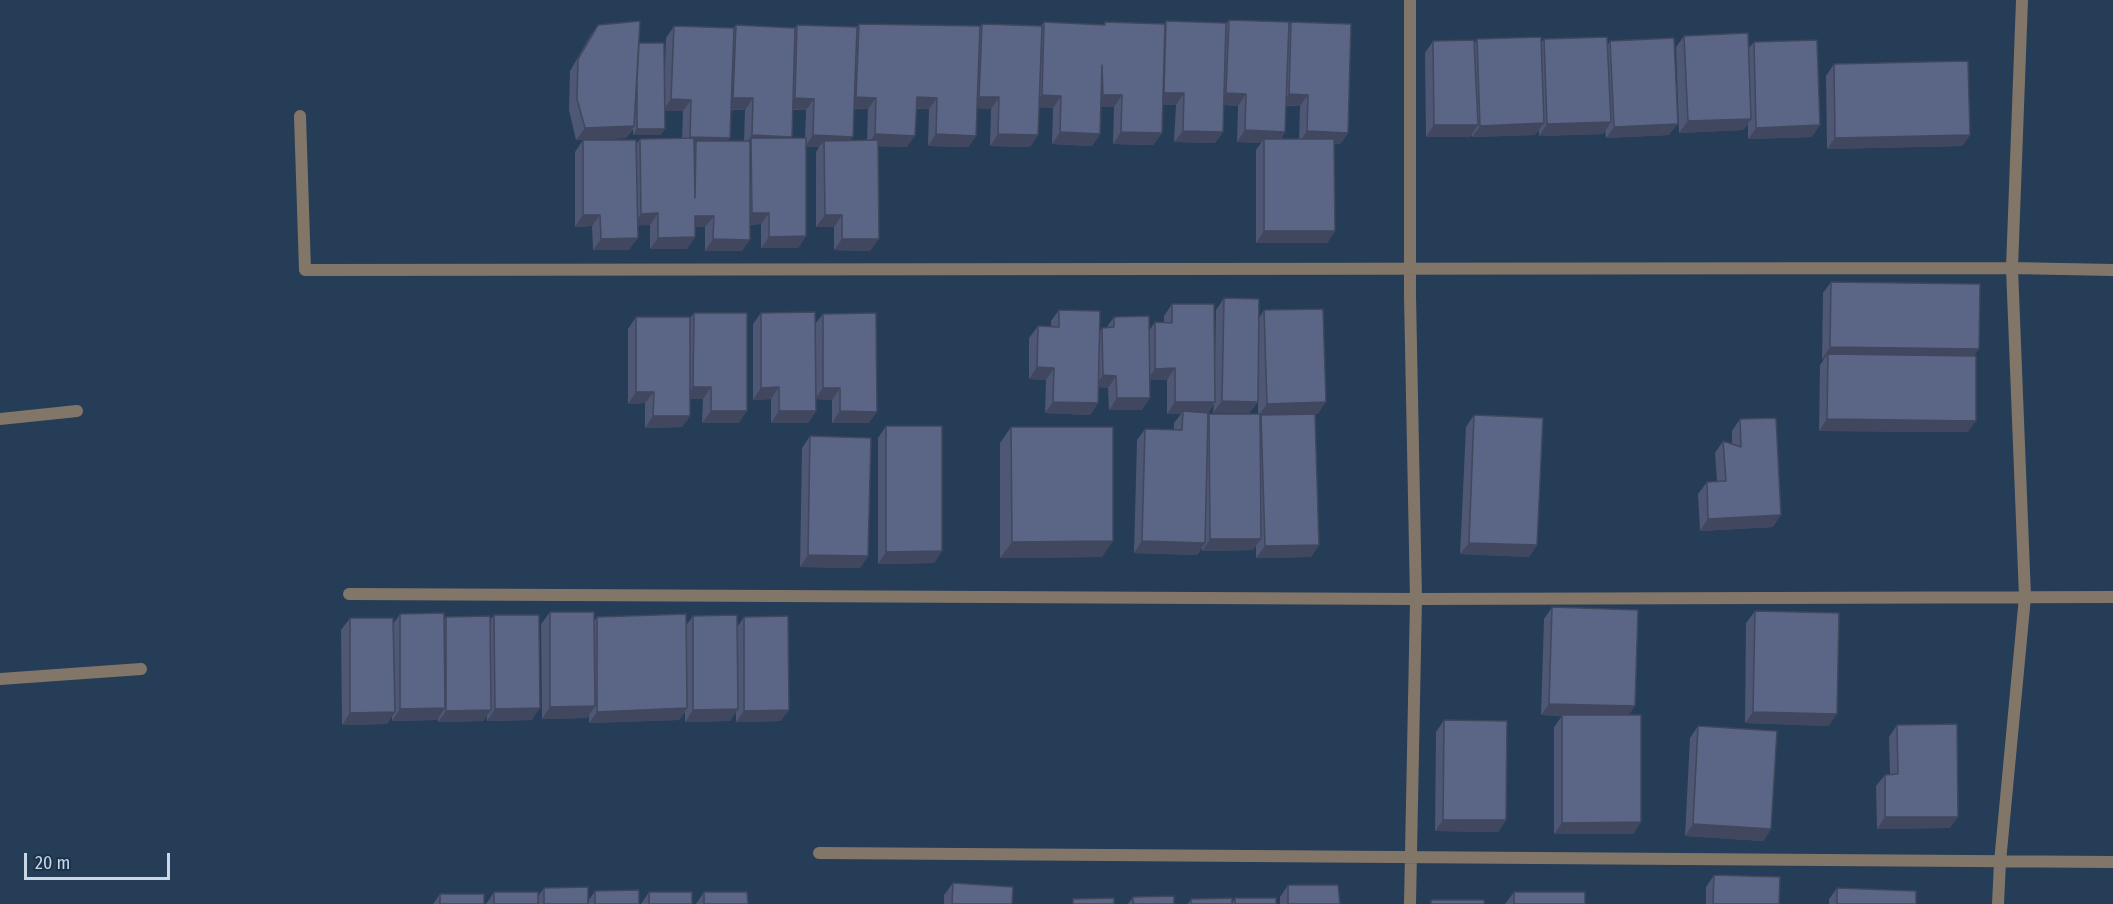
<!DOCTYPE html>
<html>
<head>
<meta charset="utf-8">
<style>
	body { margin:0 }
	#map { position:relative; width:2113px; height:904px; overflow:hidden; background:#253d56; font-family:"Fira Sans Condensed",sans-serif }
	canvas { display:block }
	.scale { position:absolute; left:24px; top:853px; width:146px; height:27px; box-sizing:border-box; border:3px solid #c9d7e7; border-top:0; padding-left:8px; font-size:18px; line-height:21px; white-space:nowrap; color:#c9d7e7; -webkit-text-stroke:4px #1b324b; paint-order:stroke }
</style>
</head>
<body>
<div id="map">
<canvas width="2113" height="904"></canvas>
<div class="scale">20 m</div>
</div>
<script>
const ctx = document.querySelector('canvas').getContext('2d');
ctx.lineJoin = 'round';
function poly(rows) {
  const path = new Path2D();
  for (const r of rows) {
    path.moveTo(r[0], r[1]);
    for (let i = 2; i < r.length; i += 2) path.lineTo(r[i], r[i + 1]);
  }
  return path;
}
function strokePath(path, color, width, dash) {
  ctx.strokeStyle = color;
  ctx.lineWidth = width;
  ctx.lineCap = dash ? 'butt' : 'round';
  ctx.setLineDash(dash || []);
  ctx.stroke(path);
}
function fillPath(path, color) {
  ctx.fillStyle = color;
  ctx.fill(path, 'evenodd');
}
strokePath(poly([
	[300,116,305,270,2012,268,2113,270],
	[0,419,77,411],
	[349,594,1416,599,2113,597],
	[0,679,141,669],
	[819,853,2113,862],
	[1410,904,1416,599,1410,296,1410,0],
	[1998,904,2000,862,2025,597,2012,268,2022,0]
]), '#827669', 12);
fillPath(poly([
	[1229,20,1289,25,1291,22,1348,133,1340,144,1334,144,1335,231,1327,243,1256,243,1256,150,1261,143,1237,142,1238,106,1224,105,1223,132,1215,143,1174,142,1176,105,1162,105,1162,133,1153,145,1113,144,1114,107,1101,107,1100,134,1092,146,1052,144,1053,108,1039,107,1038,135,1030,147,990,146,991,109,977,108,976,136,968,147,928,146,929,109,916,109,907,147,878,146,870,251,834,250,834,227,816,227,816,152,819,147,806,147,806,236,798,248,761,248,761,224,750,225,742,251,705,251,705,227,695,227,695,237,687,249,650,249,650,225,637,225,629,250,593,250,592,226,575,227,575,152,583,140,636,144,640,139,682,139,683,111,665,111,661,135,633,135,633,129,626,138,576,140,569,110,570,71,590,36,598,25,639,43,665,69,666,38,674,26,733,28,736,25,795,28,797,25,857,27,859,24,980,27,982,24,1041,26,1044,22,1103,25,1105,22,1164,24,1166,21,1226,24],
	[1286,106,1300,106,1299,139,1281,139,1285,132],
	[854,109,868,109,867,140,850,140],
	[731,110,745,110,744,141,728,141],
	[793,110,806,110,805,138,791,138],
	[1684,36,1748,49,1754,42,1812,137,1748,139,1748,124,1743,130,1679,133,1676,47],
	[1477,39,1541,43,1544,39,1608,44,1610,41,1669,135,1606,138,1605,130,1603,134,1539,136,1539,130,1535,135,1472,137,1472,135,1470,137,1426,137,1425,53,1433,41,1475,43],
	[1834,64,1970,135,1962,146,1827,149,1826,76],
	[1831,282,1974,356,1968,432,1819,431,1820,365,1824,359,1822,359,1823,293],
	[1224,298,1259,318,1264,310,1318,414,1260,415,1260,417,1261,415,1319,545,1311,557,1256,558,1256,545,1253,550,1202,551,1202,548,1197,555,1134,553,1137,440,1145,429,1174,430,1174,423,1181,414,1167,414,1167,380,1150,380,1142,410,1109,410,1108,388,1099,387,1098,403,1090,415,1045,413,1046,380,1029,379,1029,338,1038,326,1051,327,1051,321,1059,310,1100,331,1102,328,1106,328,1114,317,1149,331,1155,322,1164,322,1164,316,1172,304,1215,362,1216,310],
	[1258,391,1258,414,1209,414,1208,416,1208,413,1214,404,1213,413,1249,413,1258,402],
	[694,313,739,423,702,423,703,399,690,399,690,416,682,427,645,428,645,403,628,404,628,329,636,317,690,318],
	[761,313,815,324,823,314,869,423,832,423,832,400,816,399,816,411,808,423,771,423,771,399,753,400,753,324],
	[1474,415,1537,545,1529,557,1460,554,1466,427],
	[1740,419,1773,527,1700,531,1698,494,1707,482,1717,481,1715,453,1723,441,1732,444,1732,431],
	[886,426,942,551,934,563,878,564,878,438],
	[1011,427,1102,557,1000,558,1000,443],
	[810,436,868,556,860,568,800,567,802,448],
	[1552,607,1629,715,1641,822,1633,834,1554,834,1554,727,1562,716,1541,715,1544,619],
	[1755,611,1829,726,1745,723,1746,623],
	[550,612,594,621,597,617,687,624,693,616,737,627,744,617,781,721,736,722,736,712,730,721,685,722,685,712,679,720,589,723,589,715,587,718,542,719,541,624],
	[400,614,444,620,446,617,490,620,494,615,532,720,487,721,487,716,483,721,438,722,438,717,437,720,392,721,392,716,387,724,342,725,341,630,350,618,393,624],
	[1444,720,1506,820,1498,832,1435,831,1436,732],
	[1897,725,1950,828,1877,829,1876,786,1885,775,1890,774,1889,737],
	[1698,726,1771,829,1763,841,1685,836,1690,738],
	[1714,875,1779,904,1706,904,1706,887],
	[953,883,1012,904,944,904,944,895],
	[1288,885,1340,904,1280,904,1280,897],
	[544,888,588,901,595,891,639,904,486,904,494,892,538,896],
	[1837,888,1916,904,1829,904,1829,899],
	[649,892,692,904,641,904],
	[704,892,748,904,696,904],
	[1514,892,1585,904,1505,904],
	[440,894,484,904,433,904],
	[1133,897,1174,904,1128,904],
	[1235,898,1276,904,1188,904,1191,899,1232,903]
]), '#4e5773');
fillPath(poly([
	[1164,93,1184,93,1176,105,1156,105],
	[1226,93,1246,94,1238,106,1218,105],
	[1289,94,1308,95,1300,106,1281,105],
	[1042,95,1061,96,1053,108,1033,107],
	[1103,95,1122,95,1114,107,1095,107],
	[856,97,876,98,868,109,848,108],
	[917,97,937,98,929,109,908,108],
	[979,97,999,97,991,109,971,108],
	[733,98,753,98,745,110,725,109],
	[795,98,814,99,806,110,787,109],
	[671,99,691,100,683,111,663,111],
	[1751,119,1743,130,1679,133,1688,121],
	[1611,122,1603,134,1539,136,1547,124],
	[1544,123,1535,135,1472,137,1480,126],
	[1678,124,1669,135,1606,138,1614,127],
	[1434,125,1478,125,1470,137,1426,137],
	[1820,125,1812,137,1748,139,1756,128],
	[634,126,626,138,576,140,585,128],
	[637,129,665,129,661,135,633,135],
	[1245,130,1285,132,1277,144,1264,139,1261,143,1237,142],
	[1183,131,1223,132,1215,143,1174,142],
	[1307,131,1348,133,1340,144,1299,143],
	[1060,132,1100,134,1092,146,1052,144],
	[1121,132,1162,133,1153,145,1113,144],
	[875,134,915,136,907,147,867,146],
	[936,134,976,136,968,147,928,146],
	[998,134,1038,135,1030,147,990,146],
	[752,135,792,137,784,148,751,138,745,147,744,146],
	[813,135,853,137,845,148,824,141,819,147,805,147],
	[1970,135,1962,146,1827,149,1835,138],
	[690,137,730,138,722,149,696,141,691,148,682,148],
	[658,213,650,225,633,226,641,214],
	[752,213,769,213,761,224,744,225],
	[583,215,600,215,592,226,575,227],
	[825,215,842,215,834,227,816,227],
	[695,216,714,216,705,227,687,227],
	[1264,231,1335,231,1327,243,1256,243],
	[806,236,798,248,761,248,769,237],
	[695,237,687,249,650,249,658,238],
	[638,238,629,250,593,250,601,239],
	[713,239,750,240,742,251,705,251],
	[842,239,879,239,870,251,834,250],
	[1830,347,1979,349,1971,360,1828,354,1824,359,1822,359],
	[1037,367,1054,368,1046,380,1029,379],
	[1175,368,1167,380,1147,380,1155,369],
	[1103,375,1116,376,1108,388,1095,387],
	[693,387,711,387,703,399,685,399],
	[779,387,771,399,753,400,761,388],
	[823,388,840,388,832,400,815,399],
	[636,392,654,392,645,403,628,404],
	[1117,398,1150,398,1142,410,1109,410],
	[1222,401,1258,402,1249,413,1213,413],
	[1053,402,1098,403,1090,415,1045,413],
	[1175,402,1215,402,1207,414,1183,411,1181,414,1167,414],
	[1326,402,1318,414,1258,416,1267,404],
	[711,411,747,411,739,423,702,423],
	[779,411,816,411,808,423,771,423],
	[840,411,877,412,869,423,832,423],
	[653,416,690,416,682,427,645,428],
	[1827,419,1976,421,1968,432,1819,431],
	[1781,515,1773,527,1700,531,1708,519],
	[1210,539,1261,539,1253,550,1202,551],
	[1113,541,1102,557,1000,558,1012,542],
	[1142,541,1205,543,1197,555,1134,553],
	[1469,543,1537,545,1529,557,1460,554],
	[1319,545,1311,557,1256,558,1265,546],
	[942,551,934,563,878,564,886,552],
	[808,555,868,556,860,568,800,567],
	[1549,704,1635,706,1627,718,1541,715],
	[595,706,587,718,542,719,550,707],
	[445,708,437,720,392,721,400,709],
	[540,708,532,720,487,721,495,709],
	[687,708,679,720,589,723,597,712],
	[738,709,730,721,685,722,693,710],
	[491,710,483,721,438,722,446,711],
	[789,710,781,721,736,722,744,711],
	[395,712,387,724,342,725,350,713],
	[1753,712,1837,714,1829,726,1745,723],
	[1885,817,1958,817,1950,828,1877,829],
	[1443,820,1506,820,1498,832,1435,831],
	[1641,822,1633,834,1554,834,1562,823],
	[1693,824,1771,829,1763,841,1685,836]
]), '#40475e');
const building = poly([
	[1229,20,1289,22,1285,132,1245,130,1246,94,1226,93,1229,20],
	[640,21,634,126,585,128,577,99,578,59,598,25,640,21],
	[1166,21,1226,23,1223,132,1183,131,1184,93,1164,93,1166,21],
	[1044,22,1105,25,1105,22,1165,24,1162,133,1121,132,1122,95,1103,95,1102,65,1100,134,1060,132,1061,96,1042,95,1044,22],
	[1291,22,1351,24,1348,133,1307,131,1308,95,1289,94,1291,22],
	[859,24,980,26,976,136,936,134,937,98,917,97,915,136,875,134,876,98,856,97,859,24],
	[982,24,1042,26,1038,135,998,134,999,97,979,97,982,24],
	[736,25,795,28,792,137,752,135,753,98,733,98,736,25],
	[797,25,857,27,853,137,813,135,814,99,795,98,797,25],
	[674,26,734,28,730,138,690,137,691,100,671,99,674,26],
	[1748,33,1751,119,1688,121,1684,36,1748,33],
	[1541,37,1544,123,1480,126,1477,39,1541,37],
	[1607,37,1611,122,1547,124,1544,39,1607,37],
	[1674,38,1678,124,1614,127,1610,41,1674,38],
	[1474,40,1478,125,1434,125,1433,41,1474,40],
	[1817,40,1820,125,1756,128,1754,42,1817,40],
	[639,43,664,43,665,129,637,129,637,81,639,43],
	[1968,61,1970,135,1835,138,1834,64,1968,61],
	[694,138,695,198,696,141,750,141,750,240,713,239,714,216,695,216,695,237,658,238,658,213,641,214,640,139,694,138],
	[751,138,806,138,806,236,769,237,769,213,752,213,751,138],
	[1264,139,1334,139,1335,231,1264,231,1264,139],
	[583,140,636,140,638,238,601,239,600,215,583,215,583,140],
	[878,140,879,239,842,239,842,215,825,215,824,141,878,140],
	[1831,282,1980,284,1979,349,1830,347,1831,282],
	[1224,298,1259,299,1258,402,1222,401,1224,298],
	[1172,304,1214,304,1215,402,1175,402,1175,368,1155,369,1155,322,1172,323,1172,304],
	[1323,309,1326,402,1267,404,1264,310,1323,309],
	[1059,310,1100,311,1098,403,1053,402,1054,368,1037,367,1038,326,1059,327,1059,310],
	[815,312,816,411,779,411,779,387,761,388,761,313,815,312],
	[694,313,747,313,747,411,711,411,711,387,693,387,694,313],
	[876,313,877,412,840,411,840,388,823,388,823,314,876,313],
	[1149,316,1150,398,1117,398,1116,376,1103,375,1102,328,1114,327,1114,317,1149,316],
	[636,317,690,317,690,416,653,416,654,392,636,392,636,317],
	[1828,354,1976,356,1976,421,1827,419,1828,354],
	[1183,411,1208,413,1205,543,1142,541,1145,429,1182,430,1183,411],
	[1209,414,1260,414,1261,539,1210,539,1209,414],
	[1315,414,1319,545,1265,546,1261,415,1315,414],
	[1474,415,1543,418,1537,545,1469,543,1474,415],
	[1776,418,1781,515,1708,519,1707,482,1726,481,1723,441,1741,447,1740,419,1776,418],
	[886,426,942,426,942,551,886,552,886,426],
	[1011,427,1113,427,1113,541,1012,542,1011,427],
	[810,436,871,438,868,556,808,555,810,436],
	[1552,607,1638,610,1635,706,1549,704,1552,607],
	[1755,611,1839,613,1837,714,1753,712,1755,611],
	[550,612,594,612,595,706,550,707,550,612],
	[444,613,445,708,400,709,400,614,444,613],
	[686,614,687,708,597,712,597,617,686,614],
	[494,615,539,615,540,708,495,709,494,615],
	[737,615,738,709,693,710,693,616,737,615],
	[490,616,491,710,446,711,446,617,490,616],
	[788,616,789,710,744,711,744,617,788,616],
	[350,618,393,618,395,712,350,713,350,618],
	[1562,715,1641,715,1641,822,1562,823,1562,715],
	[1444,720,1507,721,1506,820,1443,820,1444,720],
	[1957,724,1958,817,1885,817,1885,775,1898,774,1897,725,1957,724],
	[1698,726,1777,731,1771,829,1693,824,1698,726],
	[1714,875,1780,877,1779,904,1713,904,1714,875],
	[953,883,1013,887,1012,904,952,904,953,883],
	[1288,885,1338,885,1340,904,1288,904,1288,885],
	[588,887,588,904,544,904,544,888,588,887],
	[1837,888,1916,891,1916,904,1837,904,1837,888],
	[639,890,639,904,595,904,595,891,639,890],
	[494,892,538,892,538,904,494,904,494,892],
	[649,892,692,892,692,904,649,904,649,892],
	[704,892,747,892,748,904,704,904,704,892],
	[1514,892,1585,892,1585,904,1514,904,1514,892],
	[440,894,484,894,484,904,440,904,440,894],
	[1174,896,1174,904,1133,904,1133,897,1174,896],
	[1114,898,1114,904,1073,904,1073,899,1114,898],
	[1232,898,1232,904,1191,904,1191,899,1232,898],
	[1235,898,1276,898,1276,904,1235,904,1235,898],
	[1431,900,1484,900,1484,904,1431,904,1431,900]
]);
fillPath(building, '#5b6586');
strokePath(building, '#40475e', 1.5);
</script>
</body>
</html>
